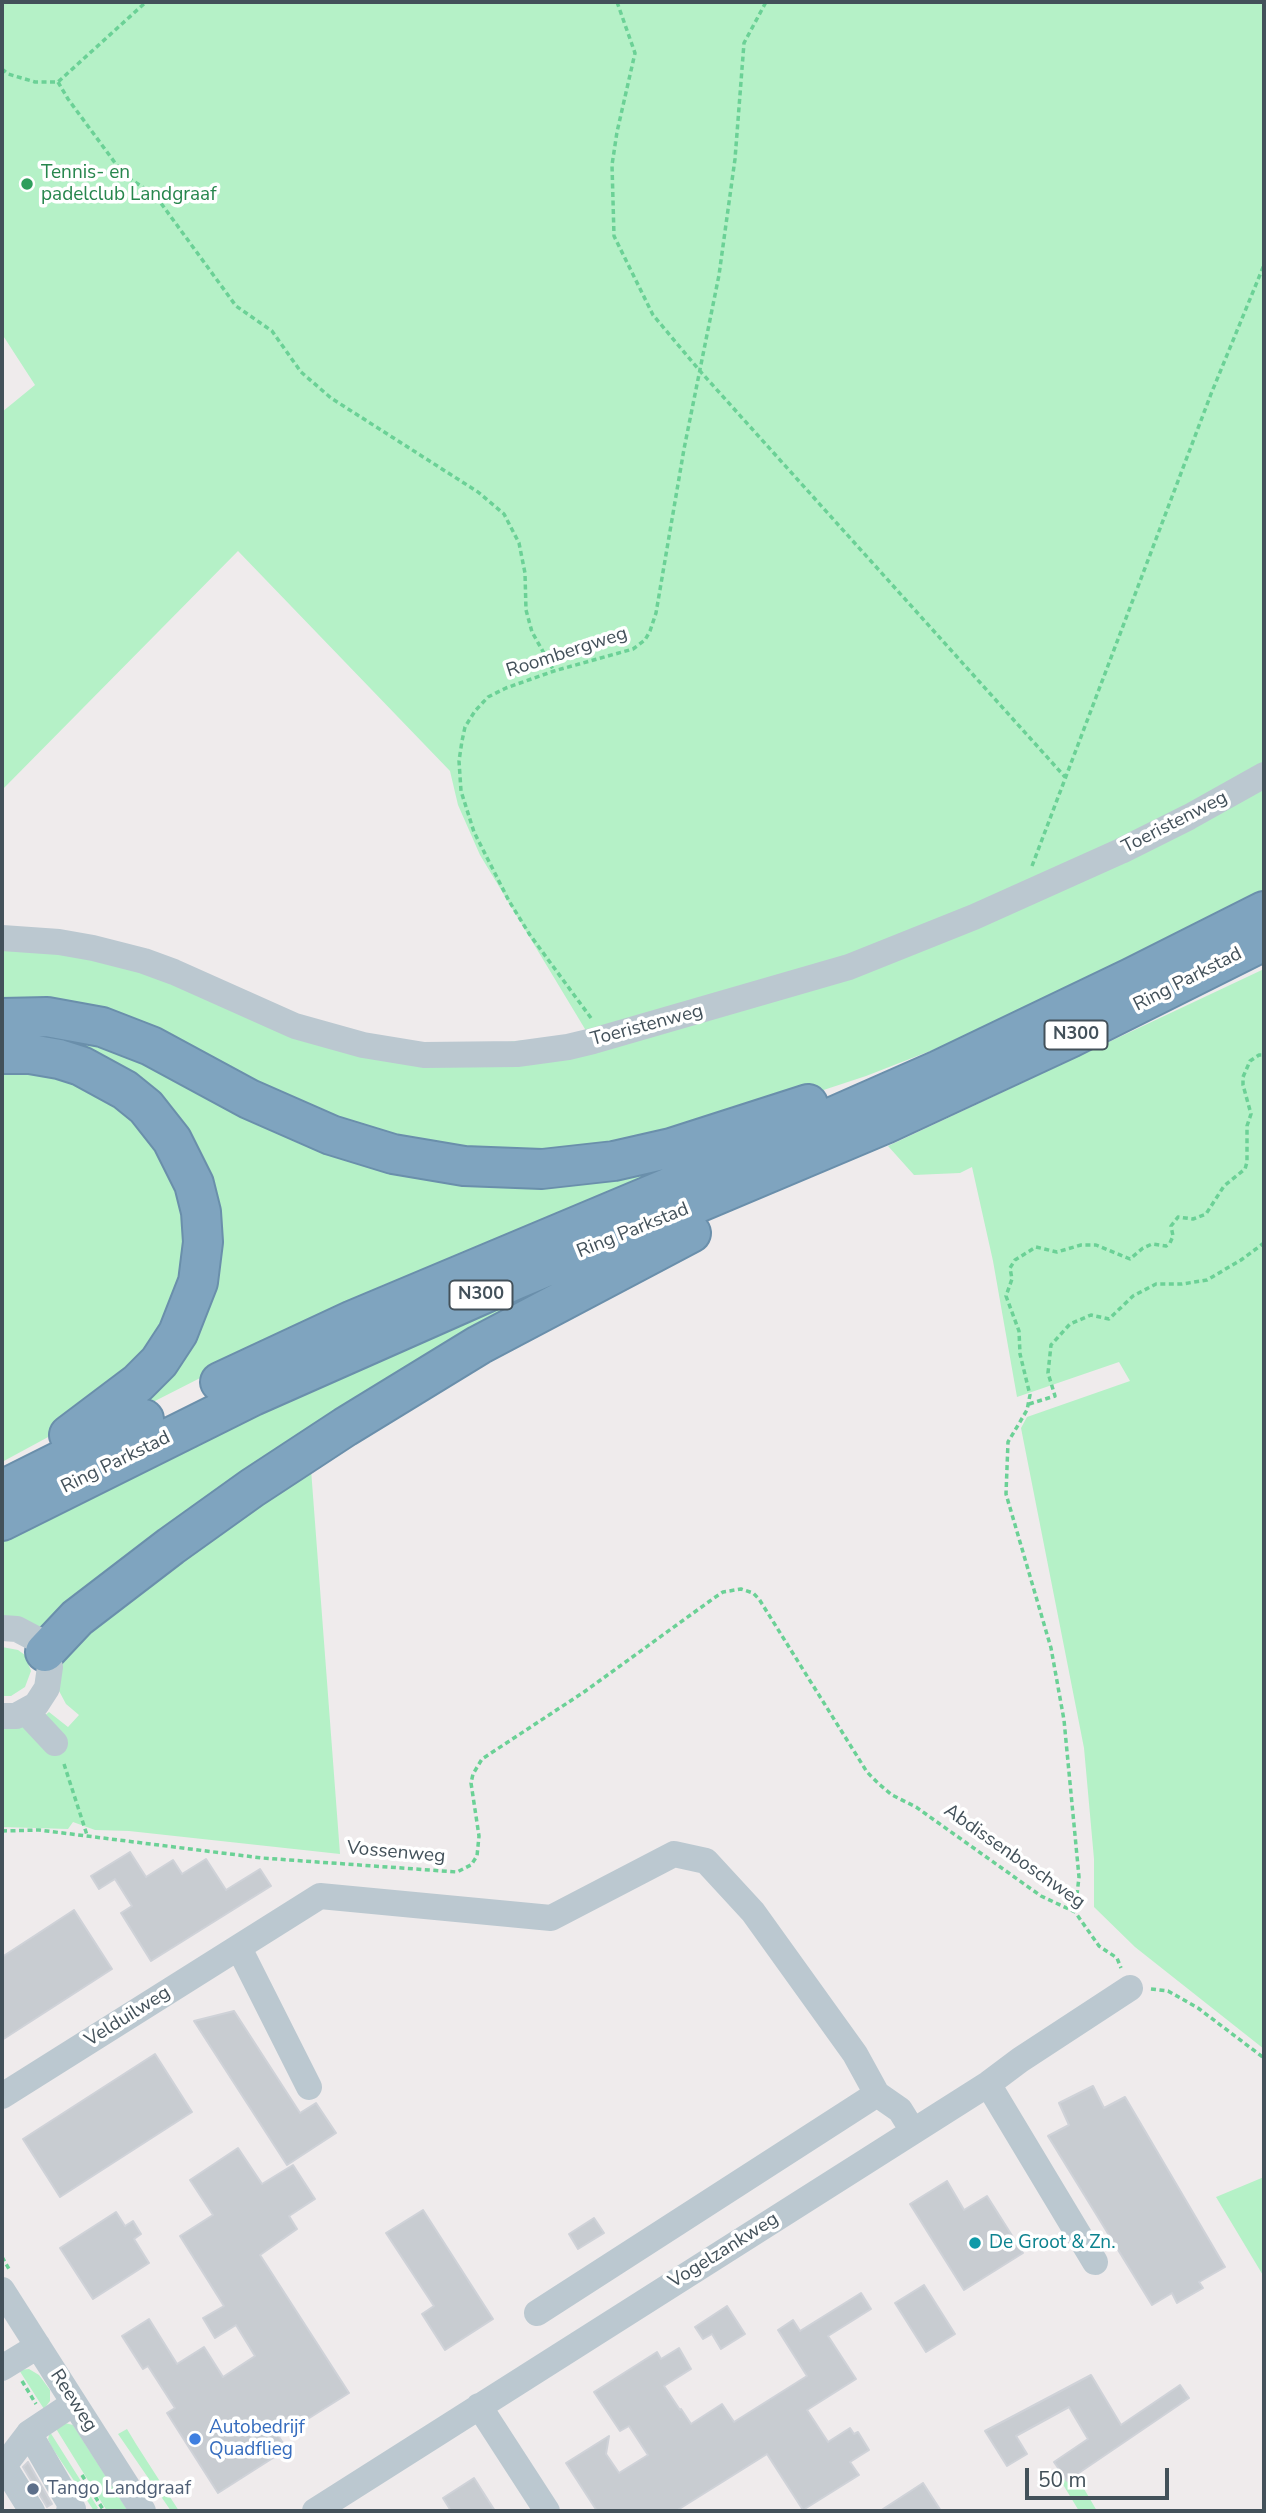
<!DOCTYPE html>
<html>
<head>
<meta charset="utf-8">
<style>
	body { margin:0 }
	#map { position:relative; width:1266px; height:2513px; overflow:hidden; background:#efebec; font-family:"Nunito Sans",sans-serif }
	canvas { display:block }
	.frame { position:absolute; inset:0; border:4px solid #43515a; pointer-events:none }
	.scale { position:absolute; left:1025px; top:2468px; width:144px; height:32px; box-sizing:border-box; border:4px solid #43515a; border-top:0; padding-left:9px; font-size:21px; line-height:24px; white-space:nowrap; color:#43515a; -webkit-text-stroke:5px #fff; paint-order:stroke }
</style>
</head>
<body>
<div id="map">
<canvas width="1266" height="2513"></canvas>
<div class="frame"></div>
<div class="scale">50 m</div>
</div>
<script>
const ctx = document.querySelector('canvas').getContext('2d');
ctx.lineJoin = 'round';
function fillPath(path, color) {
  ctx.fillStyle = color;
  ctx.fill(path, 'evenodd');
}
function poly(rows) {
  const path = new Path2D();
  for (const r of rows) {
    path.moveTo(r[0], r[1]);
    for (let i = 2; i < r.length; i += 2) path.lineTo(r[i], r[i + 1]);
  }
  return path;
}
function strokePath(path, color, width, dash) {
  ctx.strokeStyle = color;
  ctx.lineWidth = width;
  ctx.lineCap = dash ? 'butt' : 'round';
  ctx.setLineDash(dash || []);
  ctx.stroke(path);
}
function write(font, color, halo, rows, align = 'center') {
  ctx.font = font + ' "Nunito Sans",sans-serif';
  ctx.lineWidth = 7;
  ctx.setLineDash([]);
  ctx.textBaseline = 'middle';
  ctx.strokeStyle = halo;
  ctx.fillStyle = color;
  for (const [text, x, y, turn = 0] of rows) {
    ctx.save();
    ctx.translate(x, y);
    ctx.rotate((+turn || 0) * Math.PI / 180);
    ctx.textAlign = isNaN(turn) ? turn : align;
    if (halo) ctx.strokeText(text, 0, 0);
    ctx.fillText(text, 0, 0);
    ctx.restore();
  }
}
fillPath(poly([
	[2,2,1264,2,1264,895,1147,948,943,1046,866,1076,660,1144,460,1159,2,1011,2,947,109,960,376,1055,588,1034,480,855,458,805,450,771,238,551,2,790,2,412,35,385,2,334],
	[1264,969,1264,2049,1135,1947,1094,1907,1094,1859,1084,1748,1021,1428,1027,1417,1130,1381,1119,1362,1017,1397,993,1261,972,1167,960,1173,914,1175,888,1146],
	[55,1024,480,1173,792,1114,501,1244,383,1285,94,1432,181,1340,190,1158,2,1025],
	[18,1060,136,1107,192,1211,171,1332,63,1429,2,1462,2,1061],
	[693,1219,44,1637,2,1615,2,1535,95,1485],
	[310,1456,340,1854,129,1831,95,1830,73,1822,68,1829,2,1827,2,1724,43,1717,49,1712,68,1727,79,1715,66,1704,58,1689,62,1648],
	[2,1647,18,1650,25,1655,31,1671,25,1687,11,1696,2,1696],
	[1264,2177,1264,2277,1216,2197],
	[29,2369,39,2375,50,2390,50,2401,44,2409,19,2370],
	[65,2423,73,2425,128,2511,107,2511,55,2427],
	[127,2429,136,2444,179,2511,171,2511,118,2434],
	[50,2432,98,2508,94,2511,51,2446,48,2439],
	[1073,2470,1097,2511,1079,2511,1056,2473]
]), '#b5f1c7');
const building = poly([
	[130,1852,146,1877,173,1860,182,1874,206,1859,226,1890,260,1869,271,1886,151,1961,121,1913,132,1906,115,1879,99,1889,91,1876,130,1852],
	[74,1910,112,1969,2,2040,2,1957,74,1910],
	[234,2011,300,2113,316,2103,336,2133,287,2165,194,2021,234,2011],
	[155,2054,192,2112,60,2197,23,2139,155,2054],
	[1093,2086,1104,2108,1125,2097,1225,2267,1199,2282,1203,2288,1177,2303,1172,2293,1152,2305,1048,2136,1069,2125,1059,2103,1093,2086],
	[238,2148,262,2184,293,2165,315,2199,289,2216,297,2229,260,2255,349,2393,279,2437,287,2449,218,2493,167,2413,175,2408,148,2366,143,2369,122,2336,149,2319,177,2364,204,2347,223,2377,255,2356,236,2325,215,2338,203,2318,224,2306,180,2236,213,2215,190,2180,238,2148],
	[947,2181,964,2210,987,2196,1023,2253,964,2290,910,2204,947,2181],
	[423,2210,493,2319,445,2350,422,2314,434,2306,386,2233,423,2210],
	[116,2212,125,2226,133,2221,141,2234,134,2239,149,2263,93,2299,60,2248,116,2212],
	[594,2218,604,2233,578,2249,569,2234,594,2218],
	[924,2285,955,2334,926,2352,895,2303,924,2285],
	[861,2293,871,2309,828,2336,856,2379,807,2410,828,2442,850,2428,854,2434,858,2432,869,2450,850,2462,859,2475,803,2510,767,2454,676,2511,597,2511,566,2463,609,2436,606,2454,619,2473,648,2455,629,2426,620,2431,594,2392,657,2352,661,2359,679,2348,691,2369,664,2386,680,2410,681,2409,691,2424,722,2404,734,2422,807,2376,778,2330,793,2320,800,2331,861,2293],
	[727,2306,745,2334,721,2349,712,2334,703,2339,695,2327,727,2306],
	[1091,2375,1121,2425,1180,2385,1189,2398,1067,2481,1054,2462,1088,2439,1069,2407,1016,2436,1027,2454,1007,2466,985,2431,1091,2375],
	[28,2462,52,2504,47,2507,23,2467,28,2462],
	[474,2478,495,2511,451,2511,443,2498,474,2478],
	[923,2483,941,2511,880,2511,923,2483]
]);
fillPath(building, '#c8ccd1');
strokePath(building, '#cfd2d8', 2);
const highway = poly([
	[2,1018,47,1017,102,1027,151,1046,249,1099,331,1135,393,1154,464,1166,542,1169,614,1161,671,1148,808,1104],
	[2,1054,30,1054,59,1059,81,1066,125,1090,146,1107,172,1140,194,1184,201,1212,203,1242,198,1282,178,1333,159,1362,138,1383,69,1435],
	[220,1382,353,1320,739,1158,939,1070,1131,978,1264,911],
	[2,1490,144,1419],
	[2,1521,253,1396,515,1280,885,1124,1070,1038,1264,941],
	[45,1652,77,1618,171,1546,252,1488,345,1427,479,1345,691,1233]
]);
strokePath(highway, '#6a8fab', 42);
strokePath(poly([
	[617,2,635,53,617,132,612,165,614,236,653,315,700,371,1065,777],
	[2,69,8,74,35,82,58,82,146,2],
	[58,82,68,99,124,175,155,195,236,306,272,331,301,372,331,398,478,492,504,514,519,543,525,573,526,610,532,632,554,671],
	[1032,866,1211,394,1264,265],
	[591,1018,530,935,509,901,474,832,461,791,459,761,462,741,465,727,475,711,488,697,506,688,554,671,633,649,645,640,650,631,656,613,684,449,719,275,735,159,744,43,766,2],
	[1029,1404,1055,1396,1048,1373,1051,1345,1070,1324,1091,1315,1109,1319,1133,1296,1156,1284,1182,1284,1207,1280,1241,1260,1264,1243],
	[64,1764,87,1835],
	[2,1831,39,1830,262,1858,457,1872,471,1865,477,1856,479,1836,471,1783,473,1774,482,1759,584,1692,714,1598,723,1592,741,1589,753,1593,759,1599,867,1772,879,1784,892,1795,916,1807,1041,1896,1075,1912,1099,1946,1117,1958,1121,1968],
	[1075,1912,1079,1877,1064,1720,1051,1648,1006,1494,1008,1442,1027,1410,1030,1395,1020,1354,1019,1331,1006,1296,1012,1279,1010,1268,1015,1260,1036,1247,1057,1252,1081,1245,1096,1245,1130,1259,1143,1248,1152,1244,1166,1246,1170,1243,1173,1236,1171,1226,1178,1217,1193,1219,1206,1214,1224,1186,1245,1169,1247,1162,1247,1126,1251,1114,1243,1085,1243,1077,1250,1061,1259,1055,1264,1055],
	[1151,1989,1168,1991,1198,2008,1264,2058],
	[2,2257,9,2269],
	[22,2381,36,2404],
	[82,2475,104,2511]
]), '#6bd196', 3.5, [5, 3.5]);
strokePath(poly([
	[2,938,59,942,93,948,144,961,174,972,295,1026,363,1045,424,1055,517,1054,568,1047,593,1041,849,967,974,917,1121,851,1189,817,1264,775],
	[2,1628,17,1629,36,1639,45,1652,50,1667,47,1688,36,1705,16,1716,2,1716],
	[26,1712,55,1743],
	[239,1948,309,2087],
	[988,2084,1095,2262],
	[877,2094,900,2110,913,2131],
	[2,2096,320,1896,551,1918,674,1854,706,1861,753,1912,855,2054,877,2094,537,2313],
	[2,2290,143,2511],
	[2,2368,38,2346],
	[479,2406,547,2511],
	[29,2433,73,2509,69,2511],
	[32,2511,4,2466,29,2433,74,2403],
	[315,2511,988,2084,1020,2060,1130,1988]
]), '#bbc8d0', 26);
strokePath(highway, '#7fa4bf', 38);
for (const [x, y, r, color] of [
	[27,184,7,"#2e9e5b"],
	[975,2243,7,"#0f9aa8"],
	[195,2439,7,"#3f7fe0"],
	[33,2489,7,"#5c6f8a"]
]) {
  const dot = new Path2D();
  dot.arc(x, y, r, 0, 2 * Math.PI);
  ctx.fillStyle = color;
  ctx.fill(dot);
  strokePath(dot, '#fff', 2.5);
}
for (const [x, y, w] of [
	[1076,1035,63],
	[481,1295,63]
]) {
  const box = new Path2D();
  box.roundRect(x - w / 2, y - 14.5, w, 29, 5);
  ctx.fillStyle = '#fff';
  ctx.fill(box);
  strokePath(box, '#43515a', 2);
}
write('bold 18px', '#43515a', null, [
	["N300",1076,1035],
	["N300",481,1295]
]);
write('19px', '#27864d', '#fff', [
	["Tennis- en",41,173],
	["padelclub Landgraaf",41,195]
], 'left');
write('19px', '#43515a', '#fff', [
	["Roombergweg",567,653,-18],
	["Toeristenweg",1175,823,-27],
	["Ring Parkstad",1188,980,-27],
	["Toeristenweg",647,1026,-15],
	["Ring Parkstad",633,1231,-22],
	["Ring Parkstad",116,1463,-26],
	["Vossenweg",396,1853,5],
	["Abdissenboschweg",1014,1857,35],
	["Velduilweg",128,2017,-32],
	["Vogelzankweg",724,2251,-32],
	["Reeweg",73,2401,57]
]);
write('19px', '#0d838f', '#fff', [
	["De Groot & Zn.",989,2243]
], 'left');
write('19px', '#366cbe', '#fff', [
	["Autobedrijf",209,2428],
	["Quadflieg",209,2450]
], 'left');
write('19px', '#4e5e75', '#fff', [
	["Tango Landgraaf",47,2489]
], 'left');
</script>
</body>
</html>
